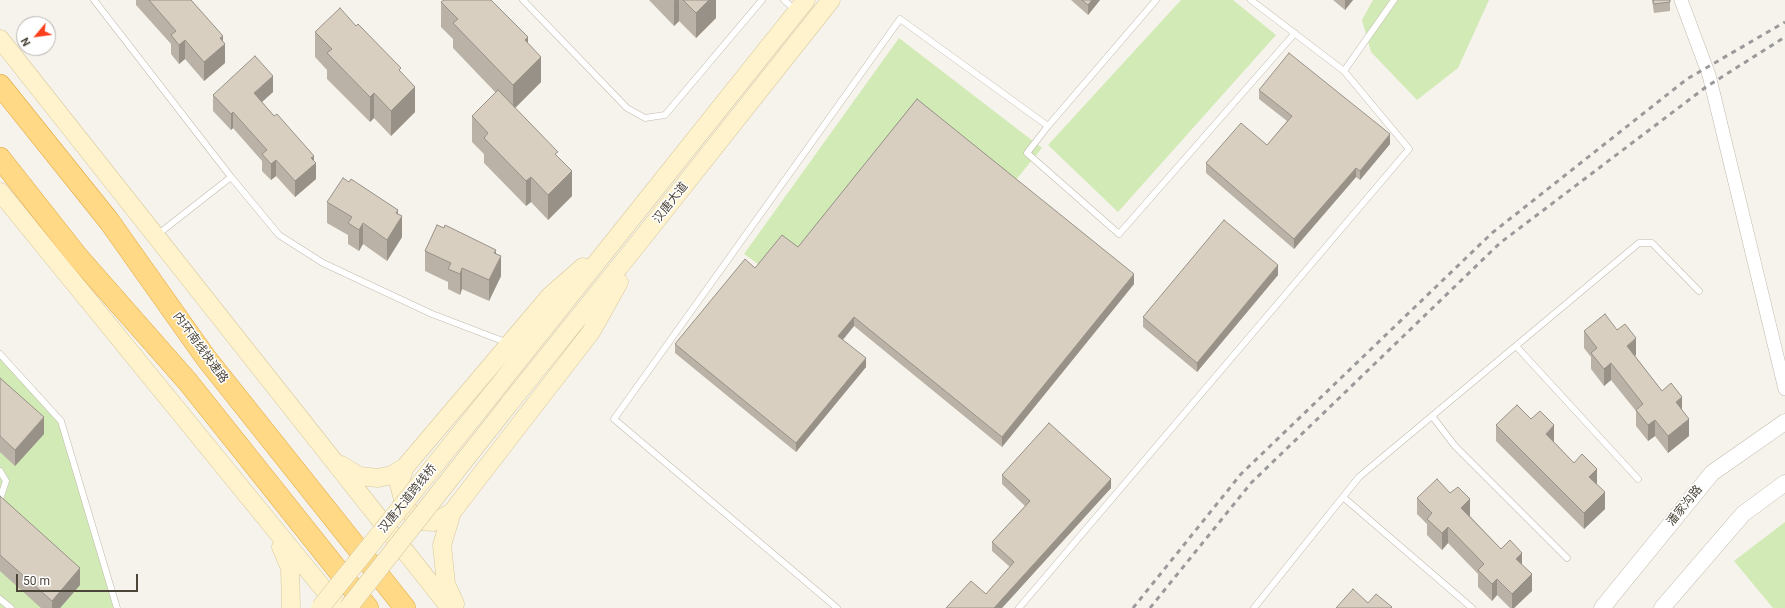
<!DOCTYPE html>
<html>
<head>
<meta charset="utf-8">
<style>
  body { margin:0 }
  #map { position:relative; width:1785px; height:608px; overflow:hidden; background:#f6f3ec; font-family:Roboto,sans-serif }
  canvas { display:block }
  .north { position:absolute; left:16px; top:16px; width:40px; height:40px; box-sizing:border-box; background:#fff; border:1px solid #b7b4b0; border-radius:50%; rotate:241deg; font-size:11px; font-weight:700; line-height:16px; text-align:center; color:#4b4439 }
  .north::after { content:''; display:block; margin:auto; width:14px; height:18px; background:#fc3f1d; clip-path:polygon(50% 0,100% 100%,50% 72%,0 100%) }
  .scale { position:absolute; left:16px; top:574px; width:122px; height:18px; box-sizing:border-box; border:2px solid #4b4439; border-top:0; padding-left:5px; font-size:12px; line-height:14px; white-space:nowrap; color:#4b4439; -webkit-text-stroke:3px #fff; paint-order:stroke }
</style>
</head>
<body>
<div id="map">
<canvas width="1785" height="608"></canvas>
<div class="north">N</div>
<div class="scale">50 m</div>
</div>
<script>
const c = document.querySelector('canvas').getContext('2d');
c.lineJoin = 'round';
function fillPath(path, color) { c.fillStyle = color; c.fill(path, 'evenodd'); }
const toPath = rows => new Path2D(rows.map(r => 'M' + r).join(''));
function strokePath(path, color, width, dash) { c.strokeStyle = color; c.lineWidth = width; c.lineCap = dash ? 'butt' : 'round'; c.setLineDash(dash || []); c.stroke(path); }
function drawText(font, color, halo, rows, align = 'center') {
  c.font = font + ' Roboto,"Noto Sans SC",sans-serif'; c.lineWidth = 3; c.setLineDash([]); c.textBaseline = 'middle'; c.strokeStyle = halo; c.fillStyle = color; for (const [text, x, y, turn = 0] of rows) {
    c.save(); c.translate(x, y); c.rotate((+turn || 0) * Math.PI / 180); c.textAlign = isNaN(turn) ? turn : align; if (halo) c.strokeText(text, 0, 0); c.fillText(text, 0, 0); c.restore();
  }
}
fillPath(toPath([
  [1181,0,1233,0,1276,35,1118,212,1048,145],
  [1373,0,1489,0,1458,68,1417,100,1371,52,1362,20],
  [899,38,1042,148,1005,193,796,291,744,254],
  [0,354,61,421,117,608,0,608],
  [1785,522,1785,608,1773,608,1734,561]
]), '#d2eab5');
const service = toPath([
  [94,0,231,177],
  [523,0,627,108,645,118,665,115,762,0],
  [784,0,796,11],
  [1344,71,1394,0],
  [1048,126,1027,153,1119,234,1295,33],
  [157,235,231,177,279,235,323,263,432,314,508,343],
  [1516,346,1638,479],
  [0,354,61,421,117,608],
  [1432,416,1455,446,1567,558],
  [0,471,6,481,0,499],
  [1343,497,1472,608],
  [0,599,11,608],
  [837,608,614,419,900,19,1048,126,1156,0],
  [1019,608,1409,149,1344,71,1251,0],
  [1254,608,1359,477,1639,243,1652,243,1699,291]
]);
const minor = toPath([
  [1681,0,1709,75,1785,389]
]);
const tertiary = toPath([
  [1602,608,1712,473,1785,422],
  [1662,608,1743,514,1785,483]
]);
const secondary = toPath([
  [0,39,450,608],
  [0,192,339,608],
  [495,390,806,0],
  [509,404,640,241,831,0],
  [341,465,359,476,378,478,392,475,405,467,550,296,583,267],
  [405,467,399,484,405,507,419,521,434,522,452,512],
  [281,547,290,568,291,608],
  [455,604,446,584,442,545,452,512,591,332,619,282]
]);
const trunk = toPath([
  [0,85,109,221,206,358,405,608],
  [0,158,78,257,188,382,368,608]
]);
strokePath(service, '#c2bbae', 7);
strokePath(minor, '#c2bbae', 14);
strokePath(tertiary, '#c2bbae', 17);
strokePath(secondary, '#d6c79b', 19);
strokePath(trunk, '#e0a43c', 22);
strokePath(service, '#fff', 6);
strokePath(minor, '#fff', 13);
strokePath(tertiary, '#fff', 16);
strokePath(secondary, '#fff3cd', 18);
strokePath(trunk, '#ffd985', 21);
strokePath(toPath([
  [1133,608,1241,474,1492,233,1687,79,1785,22],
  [1150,608,1251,483,1500,243,1706,87,1785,37]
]), '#9a9a9a', 3, [5, 5]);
const secondaryBridge = toPath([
  [320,608,495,390],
  [348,608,509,404]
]);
strokePath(secondaryBridge, '#d6c79b', 19, []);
strokePath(secondaryBridge, '#fff3cd', 18);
fillPath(toPath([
  [136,0,191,0,223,41,225,63,204,81,185,59,179,64,171,54,171,44,136,5],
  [649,0,716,0,716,18,696,38,679,21,674,26],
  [1071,0,1100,0,1088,15],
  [1333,0,1353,0,1345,10],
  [1652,0,1670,0,1670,11,1654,13],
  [441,2,528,43,541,82,515,108,558,157,572,196,548,220,531,202,526,206,484,163,484,154,472,142,472,116,496,93,453,48,453,39,441,27],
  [315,32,401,73,415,112,391,136,374,118,370,122,327,79,327,70,315,57],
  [1259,90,1390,144,1360,180,1356,177,1294,249,1206,173,1206,163,1267,145,1287,121,1259,99],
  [273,92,262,102,314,161,316,179,295,197,276,176,271,180,262,171,262,161,233,128,231,130,213,111,213,95],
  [327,202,398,214,402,237,387,261,363,244,359,251,348,244,348,235,327,223],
  [444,228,496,253,501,276,489,301,462,289,460,295,448,289,448,282,425,271,425,251],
  [798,247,1134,284,1002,447,854,326,843,340,866,367,796,452,675,353,675,344,755,268],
  [1278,275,1197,372,1143,327,1143,317],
  [1584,331,1636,355,1635,356,1662,391,1682,410,1689,436,1668,453,1655,436,1648,441,1636,426,1636,411,1611,380,1604,386,1591,369,1591,357,1584,348],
  [0,378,44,434,15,466,0,452],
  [1496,425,1554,442,1574,463,1597,485,1605,509,1584,529,1496,441],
  [1002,475,1111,488,1002,608,946,608,986,594,1010,567,992,551,992,542,1025,506,1002,484],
  [0,496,80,585,60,608,41,608,0,571],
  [1417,498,1470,516,1501,549,1522,564,1532,591,1514,608,1510,608,1497,595,1492,601,1478,587,1478,574,1448,543,1442,550,1427,535,1427,524,1417,514]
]), '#bab2a6');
fillPath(toPath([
  [675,0,679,0,679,21,674,26,674,1],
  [709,0,716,0,716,18,696,38,696,13],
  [1092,0,1100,0,1088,15,1088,5],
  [1345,0,1353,0,1345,10],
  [223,36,223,46,225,44,225,63,204,81,204,62,220,38],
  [528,37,528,63,525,40],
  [185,40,185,59,179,64,179,45],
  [541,57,541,82,513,110,513,85],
  [273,76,273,92,254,109,254,93],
  [415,87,415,112,391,136,391,111],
  [374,93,374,118,370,122,370,97],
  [233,112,233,128,231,130,231,114],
  [1390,134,1390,144,1360,180,1360,171],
  [314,156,314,165,316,163,316,179,295,197,295,181,311,158],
  [276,160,276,176,271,180,271,164],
  [1356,168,1356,177,1294,249,1294,239],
  [572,171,572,196,548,220,548,195],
  [531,177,531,202,526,206,526,181],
  [398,210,398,223,402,216,402,237,387,261,387,240,396,213],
  [363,223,363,244,359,251,359,230],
  [496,250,496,266,501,256,501,276,489,301,489,280,494,253],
  [1278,265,1278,275,1197,372,1197,363],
  [462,268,462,289,460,295,460,274],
  [1134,274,1134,284,1002,447,1002,437],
  [854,317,854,326,838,345,838,336],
  [1636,338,1636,355,1627,362,1627,346],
  [866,358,866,367,796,452,796,443],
  [1611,363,1611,380,1604,386,1604,369],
  [1682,397,1682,413,1676,402],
  [44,417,44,434,15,466,15,450],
  [1689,419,1689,436,1668,453,1668,436],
  [1655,420,1655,436,1648,441,1648,425],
  [1554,425,1554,442,1546,450,1546,434],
  [1597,469,1597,486,1589,477],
  [1111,479,1111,488,1002,608,994,608],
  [1605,492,1605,509,1584,529,1584,513],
  [1470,499,1470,516,1461,524,1461,508],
  [1448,527,1448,543,1442,550,1442,533],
  [1522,553,1522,569,1516,559],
  [80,568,80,585,60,608,52,608,52,601],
  [1532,574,1532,591,1514,608,1512,608,1512,594],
  [1497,579,1497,595,1492,601,1492,584]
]), '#979187');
const building = toPath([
  [149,0,191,0,223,36,220,38,225,44,204,62,185,40,179,45,171,35,176,31,149,0],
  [444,0,491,0,528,37,525,40,541,57,513,85,453,23,458,19,441,2,444,0],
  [683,0,709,0,696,13,683,0],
  [1082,0,1092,0,1088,5,1082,0],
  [1653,0,1670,0,1670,2,1654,4,1653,0],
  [340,8,356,26,358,24,401,68,399,70,415,87,391,111,374,93,370,97,327,53,332,49,315,32,340,8],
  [1289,53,1390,134,1360,171,1356,168,1294,239,1206,163,1241,123,1267,145,1292,116,1259,90,1289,53],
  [255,56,273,76,254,93,274,116,277,114,314,156,311,158,316,163,295,181,276,160,271,164,262,154,267,150,233,112,231,114,213,95,255,56],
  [498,90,558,152,555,154,572,171,548,195,531,177,526,181,484,138,488,133,472,116,498,90],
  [917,99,1134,274,1002,437,854,317,838,336,866,358,796,443,675,344,745,259,755,268,782,235,798,247,917,99],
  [343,178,349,182,351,179,398,210,396,213,402,216,387,240,363,223,359,230,348,223,352,217,327,202,343,178],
  [1224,220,1278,265,1197,363,1143,317,1224,220],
  [437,225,444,228,445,225,496,250,494,253,501,256,489,280,462,268,460,274,448,269,451,263,425,251,437,225],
  [1605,314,1617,330,1625,324,1636,338,1627,346,1662,391,1671,383,1682,397,1676,402,1689,419,1668,436,1655,420,1648,425,1636,410,1643,404,1611,363,1604,369,1591,353,1597,348,1584,331,1605,314],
  [0,378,44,417,15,450,0,436,0,378],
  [1517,405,1531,419,1540,411,1554,425,1546,434,1574,463,1582,454,1597,469,1589,477,1605,492,1584,513,1496,425,1517,405],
  [1049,423,1111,479,994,608,946,608,971,581,986,594,1014,562,992,542,1030,501,1002,475,1049,423],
  [1437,479,1450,493,1458,487,1470,499,1461,508,1501,549,1510,540,1522,553,1516,559,1532,574,1512,594,1497,579,1492,584,1478,570,1484,564,1448,527,1442,533,1427,519,1432,513,1417,498,1437,479],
  [0,496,80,568,52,601,0,555,0,496],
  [1353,589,1368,603,1376,594,1392,607,1391,608,1336,608,1353,589]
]);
fillPath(building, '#d8cfc1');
strokePath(building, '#979187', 1);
drawText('12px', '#4b4439', '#fff', [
  ["汉唐大道",671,203,-52],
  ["内环南线快速路",200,348,54],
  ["汉唐大道跨线桥",408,499,-51],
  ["潘家沟路",1685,506,-51]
]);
</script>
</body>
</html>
